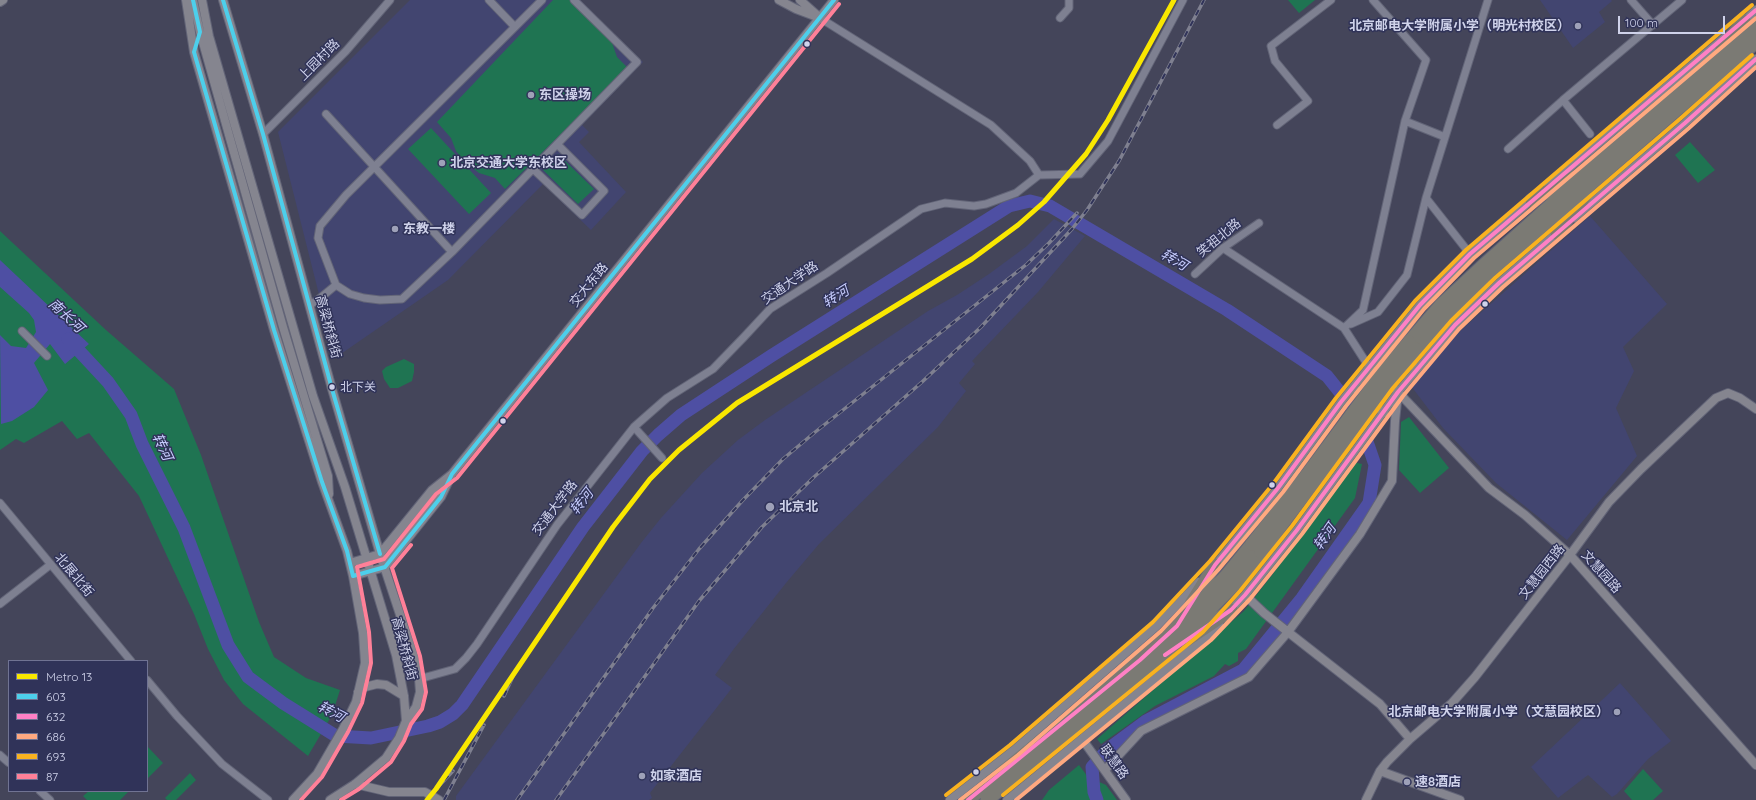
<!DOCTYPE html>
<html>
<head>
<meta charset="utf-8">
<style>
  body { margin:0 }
  #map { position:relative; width:1756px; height:800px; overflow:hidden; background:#44455a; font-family:Quicksand,sans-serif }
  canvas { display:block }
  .legend { position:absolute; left:8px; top:660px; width:140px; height:132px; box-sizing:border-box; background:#303359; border:1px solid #707393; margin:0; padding:5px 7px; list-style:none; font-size:12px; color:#cfd2ea }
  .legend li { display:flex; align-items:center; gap:8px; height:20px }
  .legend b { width:20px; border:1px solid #707393 }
  .scale { position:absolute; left:1618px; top:16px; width:107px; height:18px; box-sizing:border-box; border:2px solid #cfd2ea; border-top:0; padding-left:5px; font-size:12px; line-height:14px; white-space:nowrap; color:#cfd2ea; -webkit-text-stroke:3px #303359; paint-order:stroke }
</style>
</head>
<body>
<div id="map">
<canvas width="1756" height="800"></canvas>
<ul class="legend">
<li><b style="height:5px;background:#f9e700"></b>Metro 13</li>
<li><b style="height:5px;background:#4dcfeb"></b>603</li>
<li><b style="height:5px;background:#ff80c5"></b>632</li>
<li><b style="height:5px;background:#ffa980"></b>686</li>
<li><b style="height:5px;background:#f9b220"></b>693</li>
<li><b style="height:5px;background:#ff8098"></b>87</li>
</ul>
<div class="scale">100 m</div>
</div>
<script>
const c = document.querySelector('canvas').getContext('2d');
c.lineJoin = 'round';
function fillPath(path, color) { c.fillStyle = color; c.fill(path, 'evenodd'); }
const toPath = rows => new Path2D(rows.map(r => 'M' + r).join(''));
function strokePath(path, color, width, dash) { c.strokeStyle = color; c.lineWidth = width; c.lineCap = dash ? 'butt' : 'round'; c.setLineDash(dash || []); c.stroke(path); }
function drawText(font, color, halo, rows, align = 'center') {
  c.font = font + ' Quicksand,"Noto Sans SC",sans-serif'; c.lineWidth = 3; c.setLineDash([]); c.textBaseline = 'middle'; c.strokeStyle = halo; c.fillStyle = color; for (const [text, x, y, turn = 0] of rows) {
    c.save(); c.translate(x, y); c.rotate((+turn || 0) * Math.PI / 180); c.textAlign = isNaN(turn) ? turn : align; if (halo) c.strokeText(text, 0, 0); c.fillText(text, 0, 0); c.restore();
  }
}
fillPath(toPath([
  [410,0,580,0,643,62,582,125,589,132,579,142,626,192,591,230,543,184,448,280,335,358,278,132],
  [1540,0,1611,0,1612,1,1599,12,1605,22,1573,48],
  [1590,216,1667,304,1623,347,1634,371,1616,408,1637,456,1567,540,1496,483,1443,428,1411,386,1460,331],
  [1054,219,1085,236,1038,292,972,361,975,364,959,383,966,391,938,427,819,544,786,583,733,650,715,675,732,688,650,793,652,798,649,800,456,800,456,796,641,543,661,518,702,473,738,440,765,420,928,311,957,295,989,274,1027,246],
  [1620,683,1671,741,1648,759,1617,794,1612,797,1588,775,1558,798,1531,767]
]), '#424570');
fillPath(toPath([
  [553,0,571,0,610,37,617,57,628,68,505,189,495,178,479,173,465,162,456,151,451,138,437,122],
  [1288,0,1315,0,1299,13],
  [431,128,491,193,469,214,408,149],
  [1690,142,1715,170,1698,183,1675,155],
  [558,154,594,189,578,204,543,170],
  [0,231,106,330,174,389,201,455,259,622,274,657,306,678,340,690,332,715,308,756,243,704,224,680,208,649,194,614,139,496,89,433,77,439,62,421,24,443,16,439,0,450],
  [404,359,414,364,414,372,412,381,398,388,390,388,384,379,382,371,386,367],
  [1409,417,1449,468,1420,493,1399,470,1401,422],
  [1353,462,1362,464,1355,498,1246,649,1238,653,1238,661,1229,666,1225,664,1214,676,1155,706,1101,744,1097,739,1244,611,1272,575],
  [147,746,163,763,147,779],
  [1079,765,1088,777,1106,785,1117,800,1042,800,1049,790],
  [1643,769,1663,791,1653,800,1632,800,1624,791],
  [190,773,196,780,176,800,167,800,165,798],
  [89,791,129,791,120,800,87,800,83,796]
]), '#1f7452');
fillPath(toPath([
  [0,260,89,344,65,364,50,344,34,363,48,390,34,407,12,421,1,424,0,335,11,346,26,348,36,332,34,320,29,313,0,287]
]), '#4e4fa3');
strokePath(toPath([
  [68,339,108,382,131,415,142,444,184,528,228,645,248,677,283,703,336,736,371,738,428,726,440,722,453,714,462,705,583,527,642,451,658,435,681,415,771,356,1009,206,1030,201,1050,206,1227,310,1327,376,1358,415,1375,465,1369,503,1302,598,1243,670,1146,721,1107,750,1092,767,1094,792,1097,800]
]), '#4e4fa3', 13);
const street = toPath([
  [489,0,515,27],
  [542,0,346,195,320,226,318,238,336,285,350,294,364,298,380,300,402,299,452,252,637,62,574,0],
  [1373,0,1426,60,1405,121,1445,137],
  [1631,0,1653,25],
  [1060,18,1069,8,1069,0],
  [326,114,452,252],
  [1277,125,1308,101,1275,61,1271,46,1331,0],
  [263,134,346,51,390,0],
  [1590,134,1563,100,1682,0],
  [1508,149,1563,100],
  [533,169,582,215,604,191,557,144],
  [1039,175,1080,174,1108,141,1183,0],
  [1223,248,1344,328,1369,367],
  [1470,254,1426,198,1488,0],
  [1195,274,1223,248,1259,223],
  [310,305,319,299,336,285],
  [1351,324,1378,312,1407,275,1426,198],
  [1344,328,1363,310,1405,121],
  [22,331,47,356],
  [634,427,662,458],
  [0,503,131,661],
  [0,604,50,565],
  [419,679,455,669,466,658,477,644,557,525,634,427,667,398,713,369,744,337,770,309,827,273,921,209,945,203,974,206,986,204,1016,193,1039,175,1030,161,991,125,820,18],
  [147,680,177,716,222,764,268,800],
  [0,755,9,763],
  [40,791,50,800]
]);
const secondary = toPath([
  [186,0,194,52,274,330,322,482,347,551,353,576,363,633,365,663,356,702,343,729,317,774,293,800],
  [193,0,200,32,283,327,328,476,329,494],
  [202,0,209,36,313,396,345,487,396,655,404,696,406,721],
  [223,0,263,134,332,389,380,554,414,657,419,679,420,692,416,707,406,721,399,738,386,758,355,784,330,800],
  [779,0,796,9,820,18],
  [800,0,818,16],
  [0,2,3,0],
  [1741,24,1756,10],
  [1548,186,1724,38],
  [1574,218,1685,123,1756,59],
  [1388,344,1417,369],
  [1369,367,1398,392,1489,488,1525,515,1570,555,1756,765],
  [1353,387,1384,413],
  [1398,393,1395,421,1392,481,1360,534,1288,632,1380,704,1410,739],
  [380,554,432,490,452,474,834,0],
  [350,563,380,554],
  [385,567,441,497,451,476],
  [1213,568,1278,488,1341,402,1420,305,1470,254,1535,197],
  [353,576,385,567],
  [1229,612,1245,595,1297,530,1398,392,1455,325,1499,283,1559,231],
  [358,692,365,687,377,684,386,685,404,696],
  [1082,739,1126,800],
  [1105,770,1141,731,1249,677,1288,632,1264,613,1245,595],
  [1380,771,1460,800],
  [355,784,389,792,425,792,439,800],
  [950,800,1014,750,1157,626,1199,582],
  [1007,800,1207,636,1219,624],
  [1366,800,1380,771,1387,762,1410,739,1452,703,1475,677,1570,555,1609,502,1641,469,1716,398,1728,393,1740,398,1756,409]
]);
const highway = toPath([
  [1722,48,1744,21],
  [1532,200,1573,178],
  [1557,233,1585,196],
  [1409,342,1441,305,1484,265,1592,168,1756,27],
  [1416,349,1445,316,1489,272,1711,80,1756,42],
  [1191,604,1215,565],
  [1185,641,1231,610],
  [968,800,1140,660,1177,626,1226,576,1252,544],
  [987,800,1164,655,1234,585,1261,552]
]);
strokePath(street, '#626477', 9);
strokePath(secondary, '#626477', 10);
strokePath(highway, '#626477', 15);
strokePath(street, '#7e8091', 7);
strokePath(secondary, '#85858f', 8);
strokePath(highway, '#7b7a74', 13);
const rail = toPath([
  [504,696,514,674],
  [436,789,453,771],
  [444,800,484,725],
  [517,800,653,608,699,549,743,500,783,459,814,433,1027,264,1049,243,1077,213],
  [556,800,699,601,762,527,814,477,922,382,981,327,1072,229,1087,210,1119,161,1204,0]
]);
strokePath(rail, '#7f8090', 3.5);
strokePath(rail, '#303359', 2, [6]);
const highwayBridge = toPath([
  [1252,544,1309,472,1382,374,1409,342],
  [1261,552,1390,380,1416,349]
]);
strokePath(highwayBridge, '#626477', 15, []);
strokePath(highwayBridge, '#7b7a74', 13);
strokePath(toPath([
  [193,0,200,32,194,52,274,330,322,482,347,551,353,576,385,567,441,497,452,474,834,0],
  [223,0,263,134,332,389,380,554]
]), '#4dcfeb', 4);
strokePath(toPath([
  [1165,655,1231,610,1245,595,1297,530,1398,392,1455,325,1499,283,1685,123,1756,59],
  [968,800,1140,660,1177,626,1215,565,1278,488,1341,402,1420,305,1470,254,1756,10]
]), '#ff80c5', 4);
strokePath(toPath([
  [960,800,1018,755,1161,631,1219,569,1283,492,1346,406,1374,371,1424,309,1474,258,1756,18],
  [1016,800,1211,640,1250,599,1302,534,1403,396,1459,329,1503,287,1689,128,1756,67]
]), '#ffa980', 4);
strokePath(toPath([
  [946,795,1010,745,1153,622,1210,561,1273,484,1336,398,1415,301,1466,250,1752,5],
  [1003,795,1203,632,1240,591,1292,526,1393,388,1451,321,1495,278,1681,118,1752,55]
]), '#f9b220', 4);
strokePath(toPath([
  [301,800,322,777,348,732,362,703,371,663,369,632,357,567,384,559,436,494,457,478,839,4],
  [341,800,359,789,391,762,404,741,411,724,422,709,426,692,420,656,392,568,411,545]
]), '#ff8098', 4);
strokePath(toPath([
  [427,800,436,789,613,527,650,479,679,450,737,403,972,259,1018,225,1044,202,1086,154,1108,120,1174,0]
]), '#f9e700', 5);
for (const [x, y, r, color] of [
  [1578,26,4,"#9ea1b8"],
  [807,44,3.5,"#cfd2ea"],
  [531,95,4,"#9ea1b8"],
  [442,163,4,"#9ea1b8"],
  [395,229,4,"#9ea1b8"],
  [1485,304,3.5,"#cfd2ea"],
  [332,387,3.5,"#cfd2ea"],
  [503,421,3.5,"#cfd2ea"],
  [1272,485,3.5,"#cfd2ea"],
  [770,507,5,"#9ea1b8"],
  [1617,712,4,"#9ea1b8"],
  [976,772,3.5,"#cfd2ea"],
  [642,776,4,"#9ea1b8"],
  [1407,782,4,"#9ea1b8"]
]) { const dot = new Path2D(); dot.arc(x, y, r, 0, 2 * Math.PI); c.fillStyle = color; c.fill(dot); strokePath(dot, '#303359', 1.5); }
drawText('12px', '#cfd2ea', '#303359', [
  ["北下关",340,387]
], 'left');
drawText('bold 13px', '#cfd2ea', '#303359', [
  ["北京邮电大学附属小学（明光村校区）",1570,26,"right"],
  ["东区操场",539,95],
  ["北京交通大学东校区",450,163],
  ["东教一楼",403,229],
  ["北京北",779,507],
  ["北京邮电大学附属小学（文慧园校区）",1609,712,"right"],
  ["如家酒店",650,776],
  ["速8酒店",1415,782]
], 'left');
drawText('13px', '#cfd2ea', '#303359', [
  ["上园村路",319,60,-45],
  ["笑祖北路",1219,238,-39],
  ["交通大学路",790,283,-34],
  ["交大东路",589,285,-51],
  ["高梁桥斜街",328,327,75],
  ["交通大学路",555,508,-53],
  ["文慧园西路",1542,572,-52],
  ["文慧园路",1601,572,48],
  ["北展北街",74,575,50],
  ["高梁桥斜街",404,649,75],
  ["联慧路",1114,762,55]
]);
drawText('italic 14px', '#c7cdfe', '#303359', [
  ["转河",1174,260,30],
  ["转河",836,297,-32],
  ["南长河",66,316,43],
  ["转河",162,447,65],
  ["转河",582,502,-52],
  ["转河",1325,537,-55],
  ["转河",331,712,28]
]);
</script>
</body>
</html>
